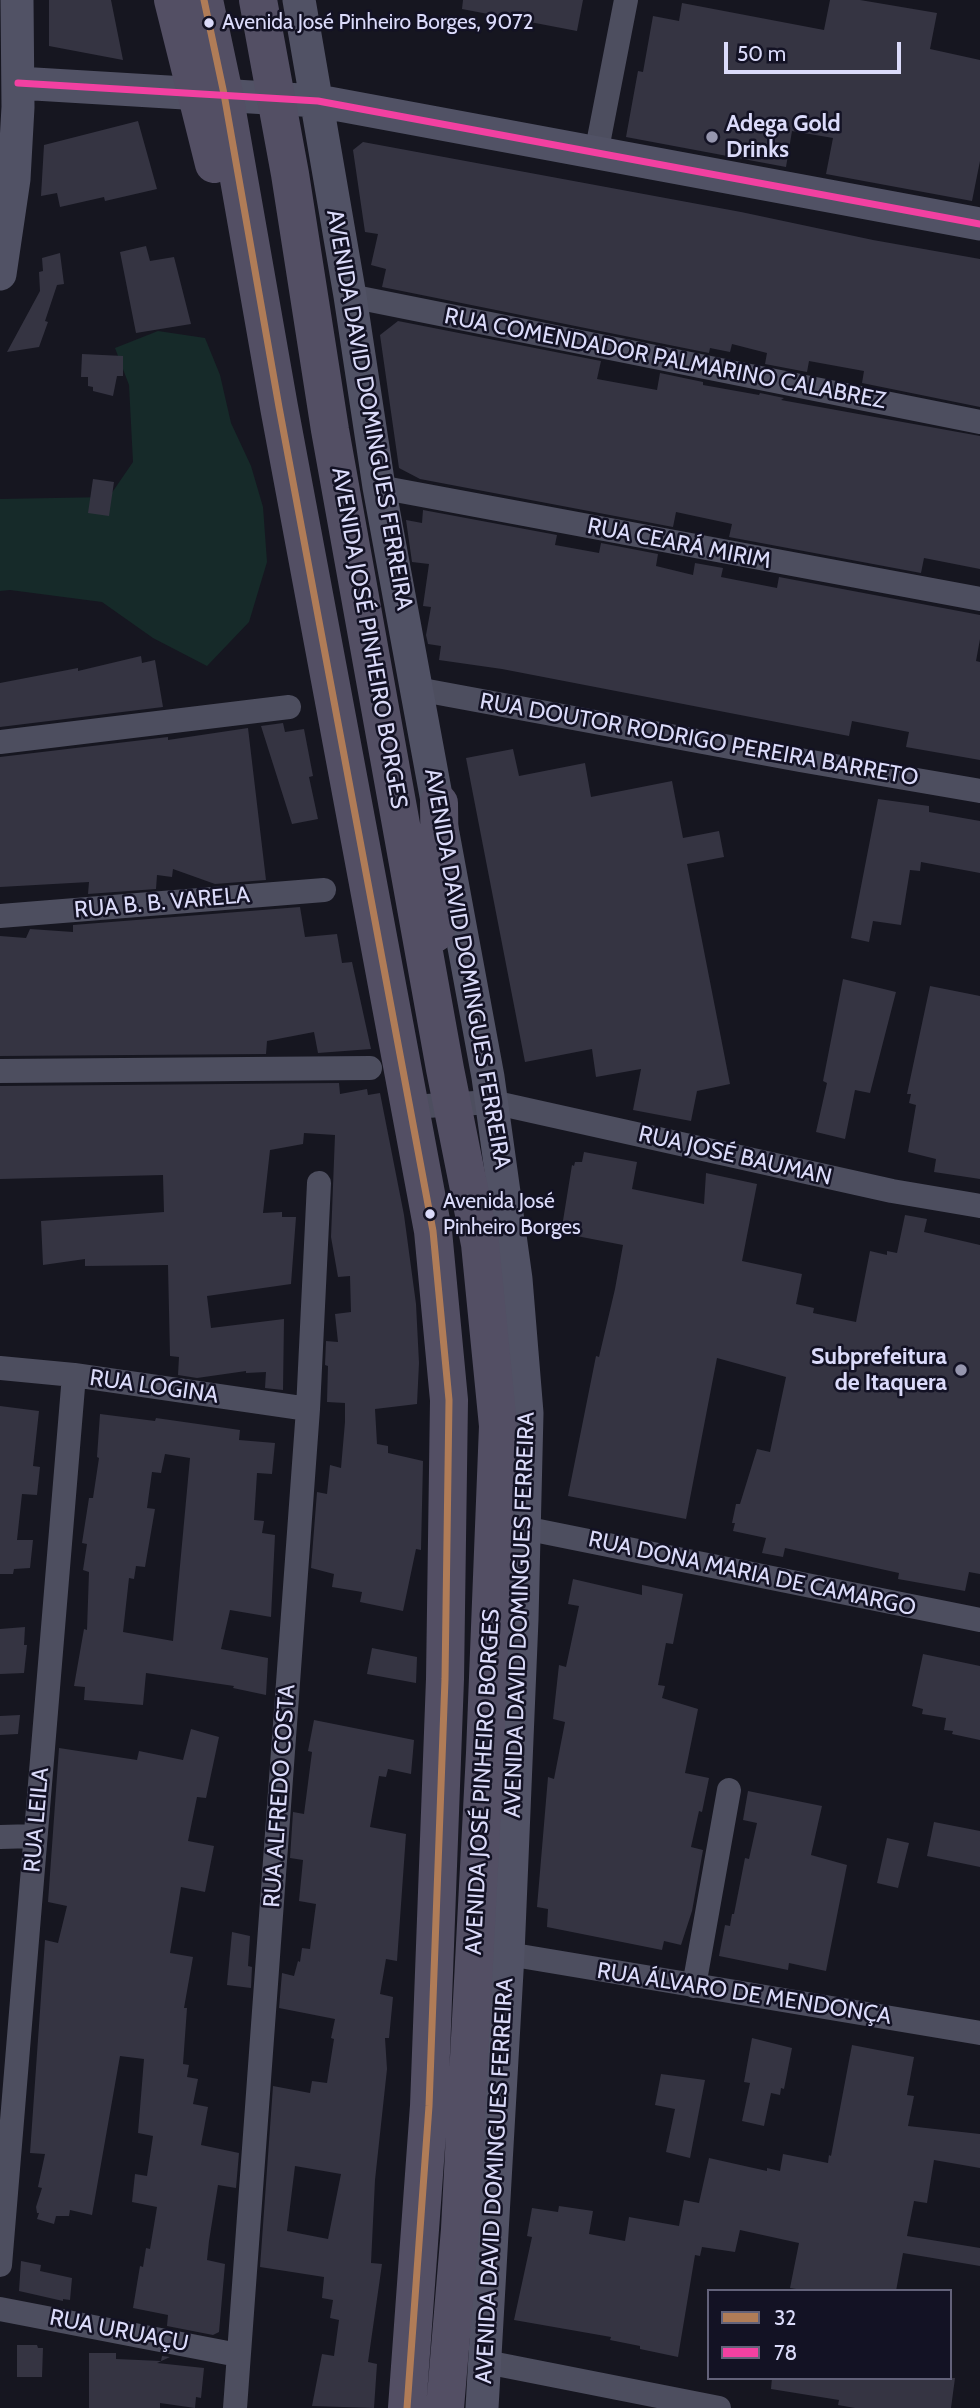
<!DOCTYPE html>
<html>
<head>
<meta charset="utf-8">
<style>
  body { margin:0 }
  #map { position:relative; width:980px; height:2408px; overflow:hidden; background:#161620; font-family:Cabin,sans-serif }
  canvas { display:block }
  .legend { position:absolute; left:707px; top:2289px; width:245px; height:91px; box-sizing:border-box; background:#131224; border:2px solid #63627a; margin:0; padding:9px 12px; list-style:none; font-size:21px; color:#dbdbfa }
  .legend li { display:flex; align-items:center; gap:14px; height:35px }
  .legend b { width:35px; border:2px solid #63627a }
  .scale { position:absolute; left:724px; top:42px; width:177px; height:32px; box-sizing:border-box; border:4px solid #dbdbfa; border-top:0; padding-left:9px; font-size:21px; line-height:24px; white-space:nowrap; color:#dbdbfa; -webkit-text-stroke:5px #131224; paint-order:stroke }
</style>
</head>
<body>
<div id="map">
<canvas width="980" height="2408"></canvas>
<ul class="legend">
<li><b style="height:9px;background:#b07c57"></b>32</li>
<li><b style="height:9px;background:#f240a1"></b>78</li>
</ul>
<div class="scale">50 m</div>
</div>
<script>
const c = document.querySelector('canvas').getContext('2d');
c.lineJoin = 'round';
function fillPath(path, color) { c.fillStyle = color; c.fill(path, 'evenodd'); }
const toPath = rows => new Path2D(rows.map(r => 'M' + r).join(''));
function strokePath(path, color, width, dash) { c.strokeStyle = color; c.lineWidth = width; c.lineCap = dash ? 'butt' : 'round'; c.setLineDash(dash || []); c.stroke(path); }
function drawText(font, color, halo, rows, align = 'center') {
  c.font = font + ' Cabin,sans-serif'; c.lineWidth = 5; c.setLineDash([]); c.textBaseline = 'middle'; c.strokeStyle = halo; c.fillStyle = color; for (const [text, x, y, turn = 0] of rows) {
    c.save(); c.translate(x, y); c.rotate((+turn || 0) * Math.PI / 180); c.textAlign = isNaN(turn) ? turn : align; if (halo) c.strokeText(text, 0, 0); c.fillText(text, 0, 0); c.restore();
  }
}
fillPath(toPath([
  [158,331,205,338,220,375,231,423,251,466,263,507,267,562,249,622,207,666,153,638,102,602,10,590,0,591,0,499,109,497,133,462,129,385,115,348]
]), '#162a29');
fillPath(toPath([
  [49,0,111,0,123,60,49,46],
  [463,0,583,0,577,31,462,9],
  [830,0,860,0,937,13,930,49,980,60,980,161,972,201,826,174,833,138,792,131,786,167,626,137,638,71,643,72,653,16,679,21,682,3,824,30],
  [138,121,157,189,105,201,104,197,60,207,57,193,41,196,44,145],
  [363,142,741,212,873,240,980,259,980,407,862,383,864,371,809,361,807,372,765,364,767,353,732,344,730,352,710,348,709,353,382,287,386,269,371,265,378,234,365,232,353,150],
  [146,246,150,261,174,257,191,324,136,333,120,252],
  [60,253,64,284,57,285,45,321,48,322,39,347,7,352,40,291,39,272,43,271,42,258],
  [398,321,601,361,597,379,657,390,660,373,703,382,703,385,759,395,760,393,784,398,781,400,980,436,980,569,924,558,921,573,729,537,732,524,676,512,673,527,420,479,399,468,380,335],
  [82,354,123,356,123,376,117,376,113,396,93,391,93,387,88,386,88,377,81,377],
  [93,479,114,482,109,516,88,513],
  [423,510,557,535,555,545,599,553,601,543,658,554,656,566,693,575,695,563,723,568,721,577,777,588,779,577,980,615,980,639,976,661,980,662,980,760,906,747,909,732,852,721,849,736,502,669,439,660,441,646,428,644,426,635,431,607,423,606,429,564,412,562,406,520,422,523],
  [141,656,142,663,155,660,163,707,0,727,0,683,78,668,78,671],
  [283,723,285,732,304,729,313,776,309,777,318,819,292,824,261,726],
  [248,728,266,880,215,884,173,869,172,877,157,875,156,889,88,894,89,882,0,887,0,757,168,737,168,740],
  [513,749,519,776,585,763,591,797,672,781,683,838,719,831,724,857,687,864,730,1084,697,1091,691,1121,633,1110,641,1069,596,1077,592,1049,525,1062,466,758],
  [878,799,929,806,929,812,980,821,980,873,921,862,920,871,910,870,901,925,873,921,869,942,851,938],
  [300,907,305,937,337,934,342,963,352,962,371,1049,318,1053,314,1032,267,1041,266,1054,0,1056,0,936,26,938,30,929,73,932,73,925],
  [843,979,896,992,870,1093,855,1090,845,1139,816,1132,827,1083,823,1081],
  [930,986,980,996,980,1179,934,1172,936,1159,908,1152,916,1105,909,1103,911,1094,907,1094],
  [339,1083,340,1094,367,1089,368,1095,380,1093,404,1215,416,1304,419,1363,417,1404,375,1409,377,1444,388,1446,388,1453,423,1461,421,1550,416,1549,403,1611,360,1602,362,1592,332,1587,334,1574,311,1568,317,1492,327,1494,330,1465,341,1468,345,1422,345,1403,327,1402,328,1366,325,1365,326,1341,338,1342,335,1314,351,1312,350,1276,338,1277,331,1237,335,1135,304,1133,303,1144,270,1150,263,1213,282,1212,282,1217,296,1217,291,1284,207,1296,211,1328,284,1319,283,1390,265,1388,266,1372,246,1373,246,1371,197,1378,178,1375,179,1357,170,1356,168,1265,85,1266,85,1259,43,1265,41,1221,164,1212,163,1175,0,1179,0,1086],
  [584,1152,637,1162,632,1189,704,1204,706,1173,757,1184,742,1261,802,1274,796,1304,814,1308,813,1313,856,1322,870,1251,887,1255,887,1251,897,1253,905,1215,927,1219,924,1232,980,1245,980,1574,969,1572,965,1591,898,1579,899,1573,785,1548,783,1557,762,1553,766,1538,733,1531,735,1523,732,1523,736,1504,740,1504,757,1449,770,1452,786,1377,717,1358,686,1519,568,1496,596,1356,599,1357,615,1289,623,1245,561,1233,572,1165,574,1166,575,1162,582,1162],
  [0,1406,39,1411,33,1466,40,1467,37,1495,22,1494,17,1540,33,1540,30,1568,14,1569,13,1574,0,1574],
  [100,1414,155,1421,156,1418,240,1430,239,1440,275,1443,272,1474,257,1473,254,1520,264,1521,262,1533,275,1535,271,1617,230,1610,221,1649,268,1658,266,1695,233,1688,234,1686,146,1673,143,1705,84,1700,85,1687,74,1686,84,1629,87,1630,89,1572,83,1570,87,1544,82,1543,89,1498,93,1498,99,1458,97,1457],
  [165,1454,190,1458,173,1641,123,1632,129,1578,134,1579,136,1566,145,1567,155,1509,147,1508,152,1472,161,1473],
  [573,1579,642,1595,642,1585,683,1594,673,1644,666,1643,658,1685,665,1686,662,1698,698,1709,685,1773,709,1778,702,1812,699,1811,691,1847,703,1850,692,1911,681,1945,664,1941,662,1950,547,1927,548,1909,537,1907,548,1777,554,1779,565,1722,553,1719,559,1665,566,1667,579,1606,568,1604],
  [25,1627,24,1645,27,1645,24,1673,0,1674,0,1629],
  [372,1648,417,1657,416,1683,367,1674],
  [923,1654,980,1666,980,1740,952,1734,953,1731,944,1730,946,1718,922,1714,923,1709,912,1706],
  [20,1715,18,1734,0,1735,0,1716],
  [314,1720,414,1740,411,1774,388,1769,386,1777,379,1776,370,1827,406,1834,397,1961,386,1959,380,1994,393,1997,389,2038,385,2038,387,2069,375,2180,371,2263,382,2264,368,2362,377,2364,374,2408,312,2406,322,2354,334,2356,339,2320,330,2318,333,2300,322,2298,324,2277,260,2267,273,2086,310,2093,312,2081,327,2083,334,2039,331,2038,335,2019,279,2008,282,1973,294,1976,298,1961,300,1962,302,1948,310,1949,316,1904,299,1901,303,1860,290,1858,293,1812,304,1814,312,1752,308,1751],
  [295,2166,341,2174,328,2239,287,2231],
  [191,1729,219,1737,206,1798,197,1797,188,1841,214,1846,205,1892,181,1887,170,1953,193,1957,184,2008,187,2008,183,2064,189,2065,187,2077,198,2079,193,2104,208,2107,201,2145,239,2153,236,2188,218,2185,209,2241,207,2260,225,2264,219,2332,213,2335,167,2326,168,2315,133,2308,140,2266,143,2267,146,2248,150,2249,157,2207,132,2202,135,2174,147,2176,153,2136,138,2133,144,2059,120,2056,92,2215,70,2210,69,2216,56,2216,54,2224,37,2219,39,2213,37,2213,36,2207,42,2188,38,2187,45,2154,30,2153,45,1940,58,1943,67,1906,48,1902,59,1748,137,1760,139,1751,183,1760],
  [748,1791,822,1806,811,1855,847,1865,826,1971,789,1963,788,1970,719,1956,725,1925,730,1926,732,1914,734,1914,745,1858,749,1859,757,1823,743,1820],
  [934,1822,980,1831,980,1867,927,1856],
  [887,1838,909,1843,898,1888,877,1883],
  [232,1932,250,1936,248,1966,252,1967,251,1988,227,1985],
  [752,2038,792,2048,784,2089,781,2088,780,2095,771,2093,764,2126,742,2121,750,2083,744,2082],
  [852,2045,914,2057,907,2095,914,2096,908,2126,980,2134,980,2168,934,2160,927,2203,914,2201,907,2236,980,2248,980,2266,903,2253,896,2291,808,2291,790,2288,799,2243,740,2230,735,2252,702,2247,700,2256,695,2255,678,2357,640,2349,640,2346,610,2340,611,2337,514,2320,532,2237,527,2236,532,2208,558,2212,559,2206,593,2211,589,2234,625,2241,629,2217,679,2226,684,2200,699,2203,709,2158,767,2171,767,2168,780,2171,783,2154,828,2163,829,2155,831,2156],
  [661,2074,705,2080,690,2158,666,2152,675,2109,655,2105],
  [21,2261,41,2265,40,2271,72,2278,70,2300,63,2299,63,2301,19,2291],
  [17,2345,37,2345,38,2348,43,2348,42,2377,17,2377],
  [89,2353,116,2353,116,2359,161,2361,162,2356,170,2357,157,2363,204,2368,201,2398,196,2397,195,2408,160,2403,160,2408,89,2408],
  [772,2378,955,2378,951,2408,855,2408,838,2405,839,2400,771,2389]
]), '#353442');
strokePath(toPath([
  [596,154,626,0],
  [350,296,980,422],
  [379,487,980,599],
  [417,689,800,760,980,791],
  [0,742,289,707],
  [0,916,324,890],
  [0,1071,370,1068],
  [410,1107,492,1102,892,1191,980,1206],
  [0,1368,74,1375,308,1409],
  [524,1528,980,1620],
  [0,1837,35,1836],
  [508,1954,980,2033],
  [694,1986,729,1790],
  [0,2265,74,1375],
  [0,2309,238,2355],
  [486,2362,719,2408],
  [235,2408,308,1409,319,1183]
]), '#4d4e5f', 24);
strokePath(toPath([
  [299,0,350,296,379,487,488,1077,516,1279,527,1413,522,1619,508,1954,482,2408],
  [18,83,318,101,980,224],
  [0,274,14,179,18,107,17,0]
]), '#515265', 33);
strokePath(toPath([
  [173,0,214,164],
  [204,0,224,94,279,407,433,1231,449,1400,445,1679,429,2106,407,2408],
  [258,0,290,174,330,430,445,1069,480,1244,498,1426,485,1753,460,2229,445,2408],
  [435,933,440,882,439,803]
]), '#534f64', 38);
strokePath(toPath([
  [204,0,224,94,279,407,433,1231,449,1400,445,1679,429,2106,407,2408]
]), '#b07c57', 7);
strokePath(toPath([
  [18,83,318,101,980,224]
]), '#f240a1', 7);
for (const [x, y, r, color] of [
  [209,23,6,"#dbdbfa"],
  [712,137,7,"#9696ae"],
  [430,1214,6,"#dbdbfa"],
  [961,1370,7,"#9696ae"]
]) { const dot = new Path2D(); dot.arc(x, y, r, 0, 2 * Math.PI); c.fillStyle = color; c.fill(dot); strokePath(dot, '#131224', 2.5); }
drawText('21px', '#dbdbfa', '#131224', [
  ["Avenida José Pinheiro Borges, 9072",222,23],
  ["Avenida José",443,1202],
  ["Pinheiro Borges",443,1228]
], 'left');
drawText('bold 23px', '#dbdbfa', '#131224', [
  ["Adega Gold",726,124],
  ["Drinks",726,150],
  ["Subprefeitura",947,1357,"right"],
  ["de Itaquera",947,1383,"right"]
], 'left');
drawText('23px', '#dbdbfa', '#131224', [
  ["RUA COMENDADOR PALMARINO CALABREZ",665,359,11],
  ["AVENIDA DAVID DOMINGUES FERREIRA",369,410,80],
  ["RUA CEARÁ MIRIM",679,544,11],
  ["AVENIDA JOSÉ PINHEIRO BORGES",369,638,80],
  ["RUA DOUTOR RODRIGO PEREIRA BARRETO",699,740,10],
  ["RUA B. B. VARELA",162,903,-5],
  ["AVENIDA DAVID DOMINGUES FERREIRA",467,969,80],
  ["RUA JOSÉ BAUMAN",735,1156,13],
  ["RUA LOGINA",154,1387,8],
  ["RUA DONA MARIA DE CAMARGO",752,1574,12],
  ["AVENIDA DAVID DOMINGUES FERREIRA",520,1615,-88],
  ["AVENIDA JOSÉ PINHEIRO BORGES",483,1782,-87],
  ["RUA ALFREDO COSTA",280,1796,-86],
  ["RUA LEILA",37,1820,-85],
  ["RUA ÁLVARO DE MENDONÇA",744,1994,9],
  ["AVENIDA DAVID DOMINGUES FERREIRA",495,2181,-87],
  ["RUA URUAÇU",119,2331,11]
]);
</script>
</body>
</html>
